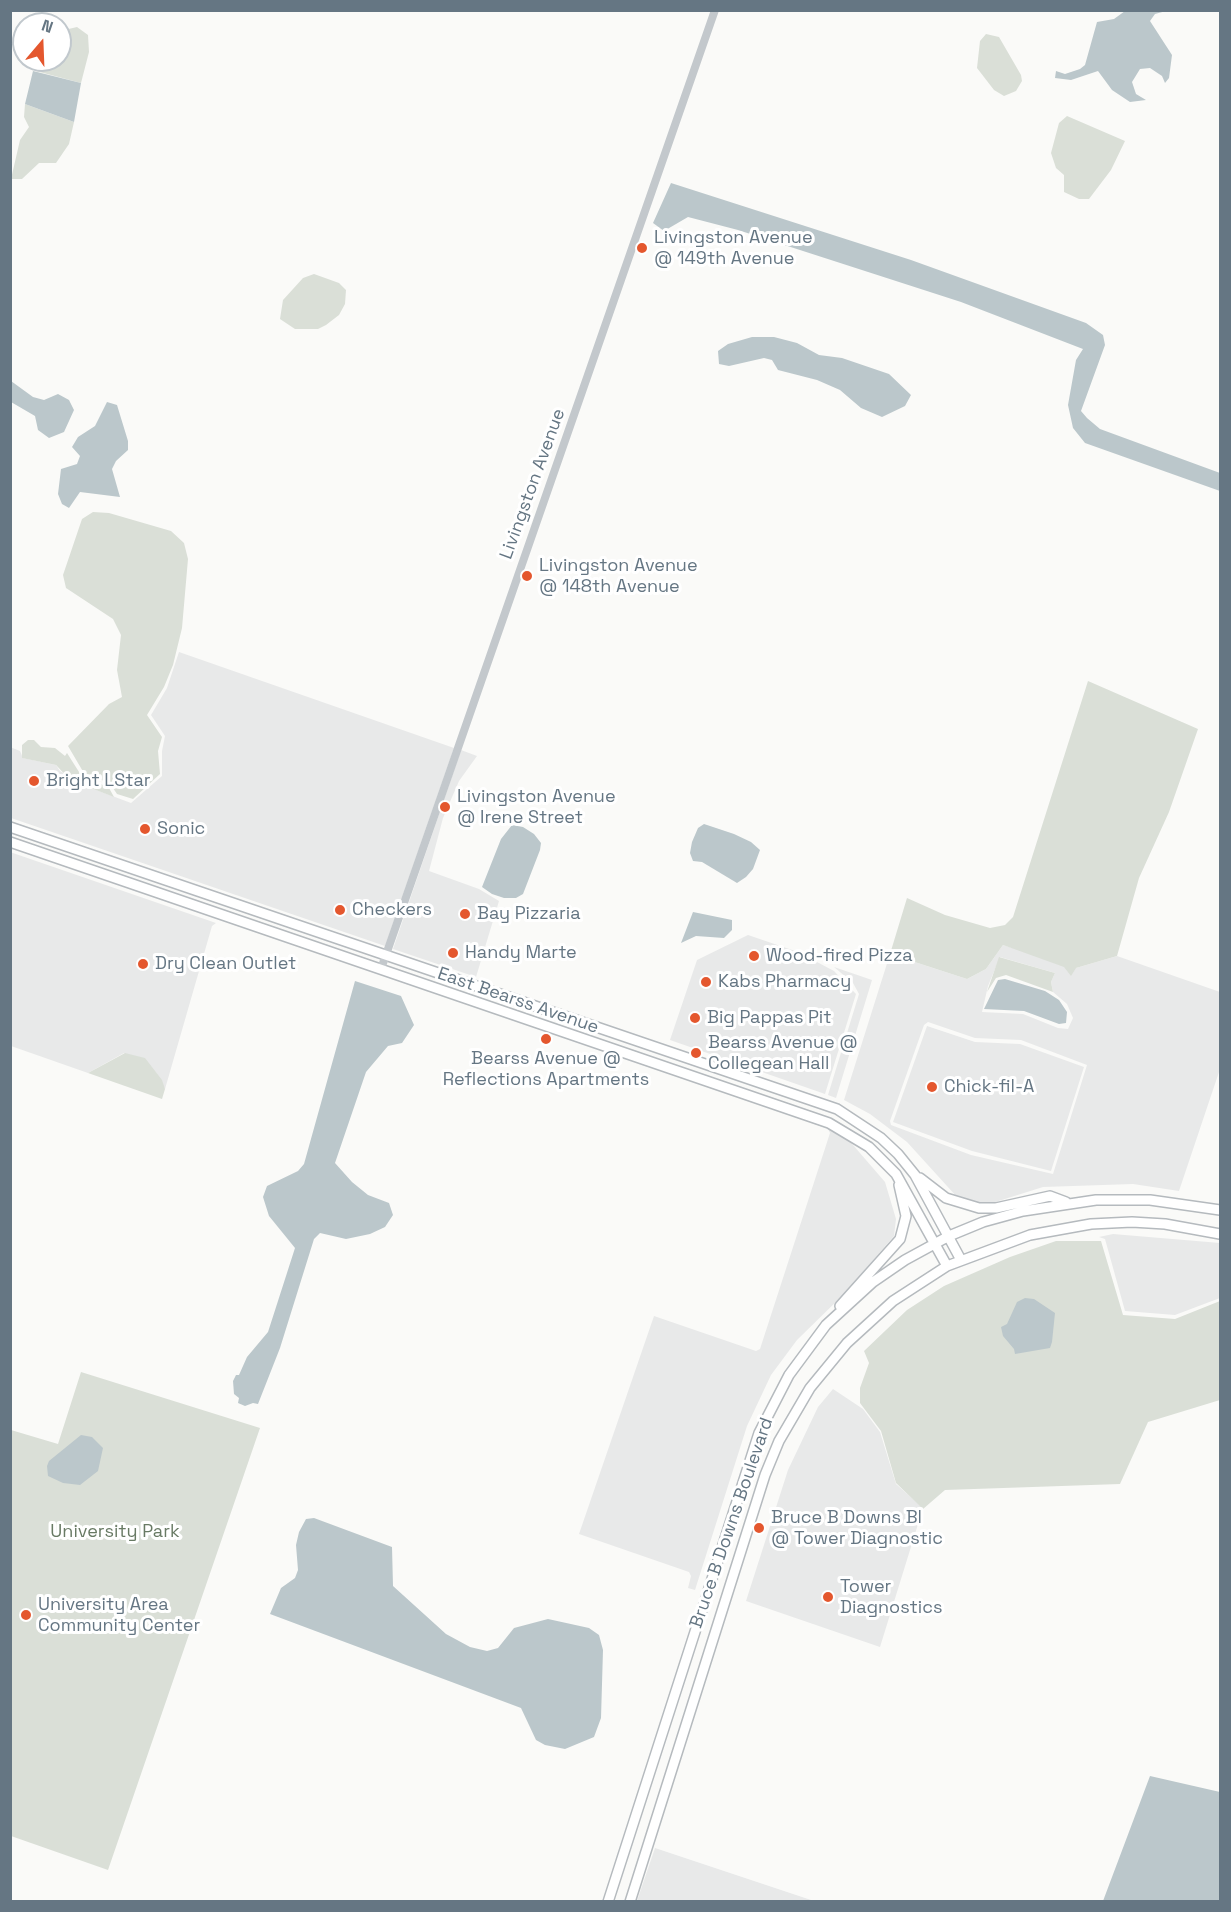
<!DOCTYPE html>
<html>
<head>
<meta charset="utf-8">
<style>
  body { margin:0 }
  #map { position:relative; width:1231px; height:1912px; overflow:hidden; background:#fafaf8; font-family:"Space Grotesk",sans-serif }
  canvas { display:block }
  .frame { position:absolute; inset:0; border:12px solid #657683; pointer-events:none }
  .north { position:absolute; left:12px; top:12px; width:60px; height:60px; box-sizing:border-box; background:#fff; border:2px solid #c1c8cd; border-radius:50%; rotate:19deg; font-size:16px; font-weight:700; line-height:24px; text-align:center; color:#657683 }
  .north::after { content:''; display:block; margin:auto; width:21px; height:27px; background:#e4572e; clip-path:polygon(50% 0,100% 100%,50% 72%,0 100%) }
</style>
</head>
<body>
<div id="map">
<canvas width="1231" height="1912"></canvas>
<div class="frame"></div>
<div class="north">N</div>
</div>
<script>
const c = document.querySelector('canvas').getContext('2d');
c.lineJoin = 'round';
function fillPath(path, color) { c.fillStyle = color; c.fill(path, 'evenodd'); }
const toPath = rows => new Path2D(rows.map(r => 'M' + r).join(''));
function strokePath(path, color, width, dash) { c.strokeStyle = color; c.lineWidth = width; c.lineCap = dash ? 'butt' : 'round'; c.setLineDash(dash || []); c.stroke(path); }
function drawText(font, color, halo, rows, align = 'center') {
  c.font = font + ' "Space Grotesk",sans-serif'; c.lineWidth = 6; c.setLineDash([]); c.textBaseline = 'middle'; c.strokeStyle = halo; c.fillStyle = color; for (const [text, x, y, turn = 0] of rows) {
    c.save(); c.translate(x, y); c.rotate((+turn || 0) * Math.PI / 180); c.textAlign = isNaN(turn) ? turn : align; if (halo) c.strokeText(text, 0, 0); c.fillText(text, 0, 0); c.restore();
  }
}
fillPath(toPath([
  [179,652,454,748,385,946,11,818,10,747,20,751,23,758,56,765,60,771,83,785,131,803,162,776,162,751,165,736,151,715,167,688],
  [461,750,477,756,459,781,443,818,429,871,479,889,499,901,476,977,393,949],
  [10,852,216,923,212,926,165,1089,156,1073,124,1053,88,1073,11,1046],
  [748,935,798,952,834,971,856,994,825,1094,670,1040,697,960],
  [1003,945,1076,968,1117,956,1220,992,1220,1069,1179,1191,1133,1184,1043,1187,989,1204,979,1204,957,1197,907,1142,870,1114,844,1100,890,954,967,979,986,969],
  [1000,957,1055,973,1051,982,1053,992,1067,1004,1073,1018,1068,1029,1058,1028,1023,1014,982,1012,988,986],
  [928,1022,975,1038,1021,1040,1087,1065,1053,1174,971,1155,891,1125,890,1121,924,1025],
  [834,967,872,980,836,1098,828,1095,859,994,853,983],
  [927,1026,975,1042,1020,1044,1084,1067,1051,1171,972,1151,893,1122],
  [804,1120,831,1129,847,1138,885,1182,896,1219,894,1236,843,1295,797,1340,771,1375,747,1426,695,1590,688,1588,691,1576,689,1572,579,1534,654,1316,756,1351,760,1349,830,1133,828,1129],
  [1113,1234,1220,1243,1220,1298,1175,1315,1125,1311,1105,1239,1099,1237],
  [833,1389,863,1409,880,1432,896,1484,923,1508,880,1647,746,1601,788,1470,818,1407],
  [655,1848,814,1901,637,1901]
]), '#e8e9e9');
fillPath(toPath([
  [77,27,88,35,89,52,81,83,36,71,40,60,60,60,60,31],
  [986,34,999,37,1021,75,1022,81,1016,91,1004,96,994,90,977,68,980,41],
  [25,104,74,122,69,144,56,163,39,163,22,179,11,179,20,140,29,127,24,117],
  [1067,116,1125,141,1111,170,1089,199,1079,199,1064,192,1064,175,1056,168,1051,153,1059,123],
  [314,274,339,283,346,290,345,304,339,315,326,325,318,329,295,329,280,319,283,300,303,278],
  [93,512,109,513,171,531,184,543,188,559,182,628,173,665,164,687,147,715,162,737,158,751,160,774,133,799,117,794,111,785,100,779,88,780,68,746,109,704,122,697,117,670,121,635,113,619,66,588,63,575,82,519],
  [1088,681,1198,729,1169,812,1139,878,1117,956,1076,968,1071,976,1064,967,1003,945,986,969,967,979,890,954,907,898,945,915,990,928,1005,925,1013,917],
  [28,740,34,740,41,747,55,748,65,756,67,753,86,783,99,783,109,788,114,797,70,780,56,765,22,758,22,745],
  [999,957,1055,973,1051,982,1053,992,1006,975,996,978,987,992],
  [125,1053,145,1058,162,1080,165,1089,162,1099,88,1073],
  [1056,1241,1101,1241,1123,1315,1175,1319,1220,1301,1220,1400,1148,1422,1120,1484,945,1490,923,1509,896,1483,881,1431,860,1403,860,1388,869,1363,864,1351,907,1310,944,1286,1010,1257],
  [81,1372,260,1428,108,1870,11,1836,11,1430,58,1444]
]), '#dadfd7');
fillPath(toPath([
  [1125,11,1166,11,1155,14,1150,21,1172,55,1169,78,1165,83,1162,76,1150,68,1140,69,1132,82,1136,94,1146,100,1130,102,1112,90,1098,71,1071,80,1055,78,1056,71,1065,74,1080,69,1085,65,1097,22,1114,19],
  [33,71,81,83,74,122,25,104],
  [671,183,911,260,1086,323,1103,335,1105,345,1081,411,1087,418,1100,429,1220,473,1220,491,1085,443,1073,428,1068,405,1076,360,1083,349,961,302,738,230,688,217,664,231,653,223],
  [752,337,774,337,797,343,819,355,842,358,889,374,911,395,905,406,882,417,861,408,840,390,817,380,778,370,772,360,764,358,729,366,719,364,718,351,728,344],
  [11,381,33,397,44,400,58,394,69,400,74,410,64,432,49,438,38,430,35,416,11,402],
  [107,402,117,405,128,441,128,450,116,461,112,469,120,497,80,492,69,508,62,504,58,494,61,469,77,464,80,456,72,447,78,437,95,426],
  [704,824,734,834,751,842,760,850,753,869,746,877,737,883,702,862,693,861,690,853,692,842,698,828],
  [512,825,523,827,534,834,541,843,540,850,523,894,516,898,504,898,492,894,482,887,501,839],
  [693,912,732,920,732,930,724,938,696,936,681,943],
  [1005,979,1045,991,1059,1000,1067,1012,1066,1023,1059,1024,1024,1011,984,1009,998,980],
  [355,981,401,996,414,1025,402,1043,388,1046,366,1072,335,1163,352,1182,368,1195,389,1203,393,1215,385,1227,370,1234,346,1239,320,1233,314,1239,280,1348,258,1404,253,1403,245,1406,238,1403,239,1398,234,1394,233,1381,236,1375,239,1375,247,1357,268,1332,295,1248,269,1216,263,1197,267,1186,298,1171,304,1164],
  [1025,1298,1034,1299,1055,1313,1052,1342,1050,1348,1015,1354,1014,1349,1003,1336,1001,1327,1007,1324,1017,1302],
  [81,1435,92,1437,103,1448,98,1471,80,1485,63,1483,48,1476,47,1466,49,1461],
  [314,1518,392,1547,393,1586,446,1634,470,1647,487,1651,498,1648,514,1628,548,1619,589,1628,599,1635,603,1650,601,1718,594,1737,565,1749,545,1745,536,1740,521,1708,270,1614,281,1588,295,1578,298,1570,296,1545,299,1532,306,1519],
  [1150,1776,1220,1792,1220,1901,1103,1901]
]), '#bbc7cb');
const major = toPath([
  [10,827,837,1109,881,1138,898,1154,915,1175,961,1260],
  [10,842,829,1123,869,1147,896,1174,947,1266],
  [920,1178,946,1198,979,1208,996,1208,1050,1196,1066,1202],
  [840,1306,900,1239,906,1216,899,1185],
  [608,1902,759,1433,789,1375,826,1325,873,1282,905,1260,949,1236,983,1222,1023,1211,1096,1200,1150,1200,1220,1210],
  [630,1902,765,1475,779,1441,810,1388,847,1343,893,1301,947,1266,1030,1235,1091,1224,1132,1222,1165,1224,1220,1234]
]);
strokePath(major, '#b5babe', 12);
strokePath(toPath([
  [381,969,715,10]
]), '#c3c8cc', 8);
strokePath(major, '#fff', 9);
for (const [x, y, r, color] of [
  [642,248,6,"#e4572e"],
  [527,576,6,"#e4572e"],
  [34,781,6,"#e4572e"],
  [445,807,6,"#e4572e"],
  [145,829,6,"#e4572e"],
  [340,910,6,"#e4572e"],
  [465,914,6,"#e4572e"],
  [453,953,6,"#e4572e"],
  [754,956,6,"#e4572e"],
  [143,964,6,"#e4572e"],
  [706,982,6,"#e4572e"],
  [695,1018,6,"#e4572e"],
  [546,1039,6,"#e4572e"],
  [696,1053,6,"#e4572e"],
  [932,1087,6,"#e4572e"],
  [759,1528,6,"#e4572e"],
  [828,1597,6,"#e4572e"],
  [26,1615,6,"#e4572e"]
]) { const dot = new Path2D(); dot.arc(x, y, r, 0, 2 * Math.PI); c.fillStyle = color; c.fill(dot); strokePath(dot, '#fff', 2); }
drawText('18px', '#657683', '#fff', [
  ["Livingston Avenue",654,238],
  ["@ 149th Avenue",654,259],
  ["Livingston Avenue",539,566],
  ["@ 148th Avenue",539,587],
  ["Bright LStar",46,781],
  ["Livingston Avenue",457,797],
  ["@ Irene Street",457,818],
  ["Sonic",157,829],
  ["Checkers",352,910],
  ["Bay Pizzaria",477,914],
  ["Handy Marte",465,953],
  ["Wood-fired Pizza",766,956],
  ["Dry Clean Outlet",155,964],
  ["Kabs Pharmacy",718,982],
  ["Big Pappas Pit",707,1018],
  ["Bearss Avenue @",708,1043],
  ["Collegean Hall",708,1064],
  ["Bearss Avenue @",546,1059,"center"],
  ["Reflections Apartments",546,1080,"center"],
  ["Chick-fil-A",944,1087],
  ["Bruce B Downs Bl",771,1518],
  ["@ Tower Diagnostic",771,1539],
  ["Tower",840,1587],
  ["Diagnostics",840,1608],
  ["University Area",38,1605],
  ["Community Center",38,1626]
], 'left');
drawText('18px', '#657683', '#fff', [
  ["Livingston Avenue",533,484,-70],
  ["East Bearss Avenue",518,1001,19],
  ["Bruce B Downs Boulevard",732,1523,-71]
]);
drawText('18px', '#687a64', '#fff', [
  ["University Park",115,1532]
]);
</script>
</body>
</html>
